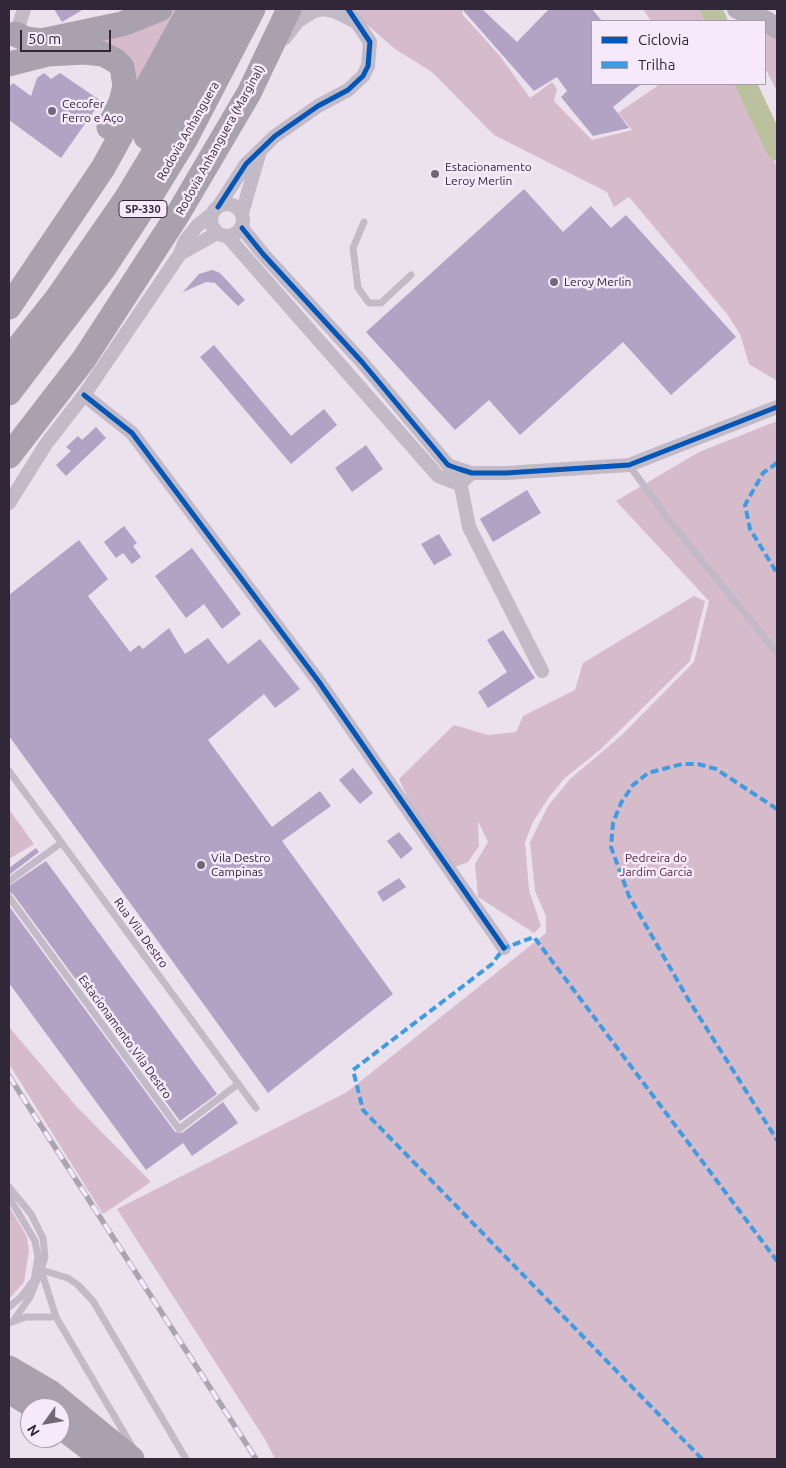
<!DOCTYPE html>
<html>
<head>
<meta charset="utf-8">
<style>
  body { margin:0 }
  #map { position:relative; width:786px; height:1468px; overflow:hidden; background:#ebe2ee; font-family:Ubuntu,sans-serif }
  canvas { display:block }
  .frame { position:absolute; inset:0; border:10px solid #302839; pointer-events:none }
  .legend { position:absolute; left:591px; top:20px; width:175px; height:65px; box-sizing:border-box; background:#f6e9fb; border:1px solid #a79cad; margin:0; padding:6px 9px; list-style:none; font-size:15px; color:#302839 }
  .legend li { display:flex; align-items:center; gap:10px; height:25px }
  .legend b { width:25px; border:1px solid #a79cad }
  .north { position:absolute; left:20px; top:1398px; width:50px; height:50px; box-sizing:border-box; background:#f6e9fb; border:1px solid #a79cad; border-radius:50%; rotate:238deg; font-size:14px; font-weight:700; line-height:20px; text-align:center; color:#302839 }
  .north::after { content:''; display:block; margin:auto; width:18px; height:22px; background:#716978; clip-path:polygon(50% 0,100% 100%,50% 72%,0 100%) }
  .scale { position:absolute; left:20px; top:30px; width:91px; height:22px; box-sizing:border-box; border:2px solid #302839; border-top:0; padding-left:6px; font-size:15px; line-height:18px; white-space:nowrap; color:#302839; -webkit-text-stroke:4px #f6e9fb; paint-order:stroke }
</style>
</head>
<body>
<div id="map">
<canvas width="786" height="1468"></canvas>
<div class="frame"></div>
<ul class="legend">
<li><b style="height:6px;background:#0057b8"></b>Ciclovia</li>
<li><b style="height:6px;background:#3e9ce2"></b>Trilha</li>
</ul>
<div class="north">N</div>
<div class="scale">50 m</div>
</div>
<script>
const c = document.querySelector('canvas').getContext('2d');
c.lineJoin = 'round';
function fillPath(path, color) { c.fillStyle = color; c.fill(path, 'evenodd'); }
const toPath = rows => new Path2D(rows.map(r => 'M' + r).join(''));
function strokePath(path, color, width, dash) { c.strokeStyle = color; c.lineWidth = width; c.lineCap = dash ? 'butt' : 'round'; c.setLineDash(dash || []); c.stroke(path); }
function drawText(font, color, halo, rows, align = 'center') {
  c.font = font + ' Ubuntu,sans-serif'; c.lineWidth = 5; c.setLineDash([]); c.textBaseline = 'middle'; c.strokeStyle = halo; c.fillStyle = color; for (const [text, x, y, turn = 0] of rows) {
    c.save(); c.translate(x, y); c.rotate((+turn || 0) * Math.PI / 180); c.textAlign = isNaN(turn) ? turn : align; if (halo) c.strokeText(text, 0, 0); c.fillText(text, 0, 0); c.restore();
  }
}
fillPath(toPath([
  [170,9,184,9,130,100,90,35],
  [357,9,463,9,462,14,500,56,530,98,552,82,557,89,554,101,592,140,632,130,618,113,660,84,739,84,777,167,777,381,749,364,740,334,727,314,629,197,614,207,607,192,494,135,432,72,395,49,364,22],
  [643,9,704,9,710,21,651,21],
  [777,28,777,91,765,68,765,31],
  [777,421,777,1459,275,1459,266,1441,117,1209,347,1092,546,933,546,916,535,891,530,842,548,806,570,779,622,735,694,662,709,601,616,501,699,452],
  [694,596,705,601,690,661,601,749,565,778,549,797,533,822,525,842,529,890,541,926,534,933,478,897,475,864,488,842,478,821,479,846,468,862,453,868,414,811,399,779,454,725,488,735,516,732,523,716,575,690,583,663],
  [9,809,34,844,9,859],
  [9,1027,77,1107,151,1182,103,1214,9,1064],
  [9,1206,27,1237,29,1251,24,1282,9,1299]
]), '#d6bbcb');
strokePath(toPath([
  [711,9,717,21],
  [746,84,777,150]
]), '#bbc19c', 21);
fillPath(toPath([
  [54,9,84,9,62,22],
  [462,9,482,9,517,42,549,9,592,9,602,21,592,21,592,84,641,84,613,107,629,128,593,136,561,97,567,91,557,77,534,91],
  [44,73,51,79,60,73,101,101,61,158,9,120,9,87,13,83,31,96,37,78],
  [524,189,563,232,591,206,611,228,626,215,736,337,671,395,623,342,520,435,489,400,455,430,366,332],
  [212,270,220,273,245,300,238,306,215,283,206,282,183,292,199,274],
  [214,345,291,436,324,409,337,425,291,464,200,357],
  [96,427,106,438,66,476,56,465,71,451,66,447,78,436,82,440],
  [366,445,383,469,352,492,335,468],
  [527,490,541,513,493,542,480,519],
  [124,526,137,543,133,546,141,557,132,564,123,553,116,558,104,542],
  [439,534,452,555,434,565,421,544],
  [79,540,108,579,88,596,130,652,139,645,143,649,169,628,185,654,208,638,228,664,260,639,300,689,275,708,264,694,208,740,272,827,320,791,331,806,282,841,393,994,268,1093,9,736,9,595],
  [192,548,241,614,222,629,204,604,186,618,155,576],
  [503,630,535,678,488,708,478,692,507,672,487,640],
  [353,768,373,793,360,804,339,780],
  [399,832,413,849,401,859,387,841],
  [36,848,39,852,9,875,9,868],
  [46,861,217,1094,180,1121,13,894,9,892,9,886],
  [399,878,406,887,383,902,377,892],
  [9,906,175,1132,182,1133,223,1102,238,1123,192,1156,183,1143,146,1170,9,983]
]), '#b2a2c3');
strokePath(toPath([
  [364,222,353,248,358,288,369,303,381,303,411,275],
  [629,465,668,519,777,653],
  [9,771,256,1108],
  [9,881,61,843],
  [9,897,179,1129,238,1084],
  [9,1187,31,1214,43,1238,45,1257,41,1270,56,1317],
  [9,1197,35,1241,38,1257,34,1280,21,1297,9,1307],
  [14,1320,30,1297,41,1270,68,1278,78,1285,93,1301,186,1459],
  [9,1323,26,1317,56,1317,133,1448]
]), '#c3bac8', 7);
strokePath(toPath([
  [12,38,18,28,24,9],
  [285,38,298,21,312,12,322,9,334,11,356,22],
  '211 220a16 16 0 1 1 32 0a16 16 0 1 1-32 0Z',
  [218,207,246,164,275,136,318,106,348,90,363,76,368,66,370,42,348,9],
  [242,213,260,151],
  [242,228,263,254,362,362,448,465,459,469,472,473,506,473,629,465,777,407],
  [228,237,438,476,459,484,472,473],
  [180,254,217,233],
  [84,395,132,433,319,682,504,948],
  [459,476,469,527,542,671],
  [9,503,46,444,84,395,180,254,185,241,197,226,212,214]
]), '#c3bac8', 14);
strokePath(toPath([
  [737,9,767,21,777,29]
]), '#b3abb8', 20);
strokePath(toPath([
  [15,34,26,39,41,41,122,24,160,9],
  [9,64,48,54,84,52,103,54,116,61,122,67,125,86,121,102,109,127],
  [146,137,208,9],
  [9,307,103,168,190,9],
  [9,359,58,297,126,199,170,126,232,9],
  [9,393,104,268,142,210,185,140,253,9],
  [9,456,84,359,178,214,249,93,289,9],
  [9,1368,50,1392,132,1459],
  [9,1391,36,1408],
  [60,1426,103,1459]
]), '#a9a1ad', 25);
const rail = toPath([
  [9,1076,256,1459]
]);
strokePath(rail, '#aba5af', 5.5);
strokePath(rail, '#f6e9fb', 4, [11]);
strokePath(toPath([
  [777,463,763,473,745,505,750,529,777,573],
  [777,809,716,769,698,764,682,764,648,773,633,785,621,803,613,823,611,847,629,896,688,999,777,1140],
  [702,1459,363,1110,353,1070,492,964,504,948,534,937,777,1261]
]), '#3e9ce2', 4, [8, 4]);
strokePath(toPath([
  [218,207,246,164,275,136,318,106,348,90,363,76,368,66,370,42,348,9],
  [242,228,263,254,362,362,448,465,459,469,472,473,506,473,629,465,777,407],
  [84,395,132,433,319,682,504,948]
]), '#0057b8', 5);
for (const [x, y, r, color] of [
  [52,111,5,"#716978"],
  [435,174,5,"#716978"],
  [554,282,5,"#716978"],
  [201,865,5,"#716978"]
]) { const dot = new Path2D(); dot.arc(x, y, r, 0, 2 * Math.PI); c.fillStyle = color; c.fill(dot); strokePath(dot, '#f6e9fb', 2); }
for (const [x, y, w] of [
  [143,209,48]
]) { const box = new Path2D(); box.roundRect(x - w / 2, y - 8.5, w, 17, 4); c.fillStyle = '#f6e9fb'; c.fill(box); strokePath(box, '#302839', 1); }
drawText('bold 11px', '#302839', null, [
  ["SP-330",143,209]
]);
drawText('12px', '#302839', '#f6e9fb', [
  ["Cecofer",62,104],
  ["Ferro e Aço",62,118],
  ["Estacionamento",445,167],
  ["Leroy Merlin",445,181],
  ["Leroy Merlin",564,282],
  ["Vila Destro",211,858],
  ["Campinas",211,872]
], 'left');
drawText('12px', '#302839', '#f6e9fb', [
  ["Rodovia Anhanguera",188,131,-60],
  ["Rodovia Anhanguera (Marginal)",220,140,-61],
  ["Rua Vila Destro",141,933,54],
  ["Estacionamento Vila Destro",125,1037,54]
]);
drawText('12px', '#592a3f', '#f6e9fb', [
  ["Pedreira do",656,858],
  ["Jardim Garcia",656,872]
]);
</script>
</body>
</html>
